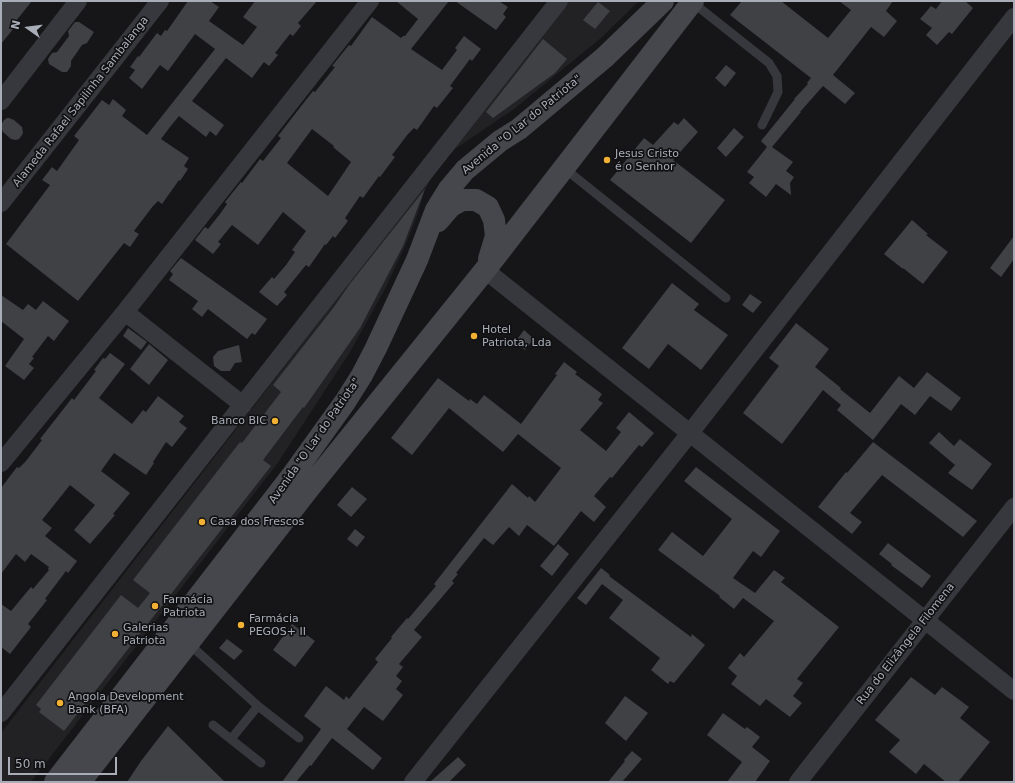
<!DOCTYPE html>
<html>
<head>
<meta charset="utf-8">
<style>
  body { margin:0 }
  #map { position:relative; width:1015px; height:783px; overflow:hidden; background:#161618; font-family:"DejaVu Sans",sans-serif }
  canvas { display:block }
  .frame { position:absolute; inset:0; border:2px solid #a8adb8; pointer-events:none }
  .north { position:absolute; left:8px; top:8px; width:40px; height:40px; -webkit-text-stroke:3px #111113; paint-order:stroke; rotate:284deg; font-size:11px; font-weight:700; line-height:16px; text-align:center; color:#a8adb8 }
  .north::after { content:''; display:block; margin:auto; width:14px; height:18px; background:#a8adb8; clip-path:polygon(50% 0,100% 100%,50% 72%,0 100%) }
  .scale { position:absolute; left:8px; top:757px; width:109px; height:18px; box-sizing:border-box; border:2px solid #a8adb8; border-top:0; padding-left:5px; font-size:12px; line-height:14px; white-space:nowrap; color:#a8adb8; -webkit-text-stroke:3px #111113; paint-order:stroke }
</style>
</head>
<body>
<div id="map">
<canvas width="1015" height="783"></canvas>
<div class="frame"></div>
<div class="north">N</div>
<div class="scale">50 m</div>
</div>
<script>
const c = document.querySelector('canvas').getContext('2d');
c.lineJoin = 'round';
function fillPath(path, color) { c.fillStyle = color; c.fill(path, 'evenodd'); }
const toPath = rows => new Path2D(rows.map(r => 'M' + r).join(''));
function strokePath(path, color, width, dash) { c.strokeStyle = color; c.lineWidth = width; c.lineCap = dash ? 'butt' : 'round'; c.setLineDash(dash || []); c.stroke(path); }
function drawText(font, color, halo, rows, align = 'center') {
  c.font = font + ' "DejaVu Sans",sans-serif'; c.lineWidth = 3.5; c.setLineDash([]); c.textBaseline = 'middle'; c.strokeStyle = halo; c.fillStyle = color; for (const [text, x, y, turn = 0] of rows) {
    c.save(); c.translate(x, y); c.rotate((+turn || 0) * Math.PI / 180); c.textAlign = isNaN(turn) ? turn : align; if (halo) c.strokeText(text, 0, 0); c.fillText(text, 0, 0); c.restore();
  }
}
fillPath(toPath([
  [567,1,639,1,601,38,514,109,455,149,437,167,424,192,418,213,406,244,385,289,350,352,277,464,31,782,1,782,1,733,332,305,434,165]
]), '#222225');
fillPath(toPath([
  [1,1,32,1,16,21,18,23,1,44],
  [188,1,210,1,219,7,209,21,243,45,257,27,243,17,255,1,317,1,298,23,301,26,293,36,290,34,275,53,278,55,269,66,264,62,252,78,226,58,192,101,224,125,216,136,210,131,206,137,179,116,170,127,161,139,189,158,184,166,188,169,180,181,179,180,162,204,158,201,153,206,134,231,139,234,130,247,124,243,78,301,6,244,50,185,42,180,52,167,57,171,79,140,74,136,102,100,109,105,113,99,126,110,122,116,147,135,215,49,195,34,168,71,160,65,142,89,129,78,135,70,130,67,138,56,139,57,157,33,161,36,165,30,167,31],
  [396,1,449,1,411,49,442,70,457,50,455,48,464,36,481,49,472,61,470,59,450,86,453,88,437,108,434,106,417,130,414,128,408,134,392,155,395,157,380,177,379,176,363,198,360,196,345,218,348,221,335,238,333,236,326,245,325,244,309,267,306,265,284,292,287,295,277,306,259,292,272,277,274,279,286,265,295,252,292,250,306,231,283,212,258,245,232,225,218,242,221,244,213,254,195,240,205,227,208,229,220,214,227,204,225,202,241,182,242,183,260,159,263,161,281,138,278,136,302,105,313,91,315,92,335,67,332,66,349,45,351,46,372,17,401,38,403,36,405,36,418,19],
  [312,129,334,146,333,147,351,162,328,196,287,163],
  [455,1,499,1,508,7,503,14,506,17,496,30],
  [742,1,781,1,828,38,851,10,839,1,893,1,886,11,897,21,884,37,871,27,833,75,855,93,845,104,823,86,800,112,801,112,772,147,793,162,786,171,794,177,790,183,791,195,776,184,766,197,749,183,754,177,747,172,767,147,761,141,795,99,794,99,808,84,807,83,811,78,730,15],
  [942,1,965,1,973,8,952,34,949,32,937,45,926,35,932,28,920,19,931,6,936,9],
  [598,2,610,11,595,29,583,20],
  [75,22,79,22,94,32,87,43,82,45,71,61,71,66,67,72,62,72,49,64,48,59,52,53,57,52,69,36,68,31],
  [543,39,567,59,555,73,493,118,486,112],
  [726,65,736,73,725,87,715,78],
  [7,118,9,118,14,120,22,127,23,133,22,135,19,139,16,140,11,139,3,132,2,130,1,125,4,120],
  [684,118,698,132,673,160,725,200,691,243,610,180,644,138,653,145,674,122,678,125],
  [734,128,744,137,726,157,717,148],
  [425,189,403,246,360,328,304,408,303,407,263,460,271,466,64,731,39,712,41,709,36,705,121,595,138,608,150,593,133,580,240,442,242,443,281,392,273,385,334,307,349,285],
  [912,220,928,234,926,235,948,252,923,284,903,268,903,269,884,254],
  [1014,236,1014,259,1001,277,990,268],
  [181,258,267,319,255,335,252,333,247,339,208,309,202,317,192,309,198,301,169,280,173,274,170,271],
  [672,283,699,304,694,310,728,335,701,370,668,344,649,369,622,348],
  [750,294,762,302,753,313,742,305],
  [1,295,23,310,28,304,36,310,43,301,69,321,54,341,48,336,32,357,34,358,29,364,34,368,24,380,5,366,24,339,1,321],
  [796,323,829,349,815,367,841,388,840,389,870,413,899,376,914,388,927,372,961,398,951,411,930,396,915,415,901,404,873,440,837,410,841,405,823,390,782,444,743,413,779,366,769,358],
  [128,328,147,342,141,350,123,336],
  [524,330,534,339,525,350,515,342],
  [149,344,168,360,149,385,130,369],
  [239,345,242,362,235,363,230,371,221,371,214,366,213,357,218,351],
  [110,353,125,364,99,398,132,424,143,410,146,412,158,396,184,416,179,422,187,428,172,447,166,442,153,462,154,463,146,475,114,453,101,471,130,493,113,514,115,515,90,544,74,530,95,505,70,485,42,520,52,528,45,536,77,561,68,573,66,571,45,599,47,600,28,624,31,627,10,654,1,647,1,604,11,611,31,587,33,589,49,570,48,569,49,567,31,554,25,562,16,554,1,574,1,488,17,467,19,468,26,461,42,440,40,439,72,398,74,400,96,371,94,370,103,358,105,359],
  [564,362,577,372,575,374,602,394,598,400,603,403,580,430,606,451,621,432,616,428,629,412,654,433,642,447,639,445,612,478,610,477,594,496,606,507,594,522,581,511,554,546,527,525,519,536,509,527,493,545,484,538,456,573,458,574,452,581,454,583,414,630,422,637,399,664,403,667,396,676,402,681,396,689,403,695,383,721,364,707,347,729,382,758,373,770,332,738,311,766,310,765,296,782,282,782,321,729,304,716,326,686,344,700,346,696,349,699,378,662,375,659,392,638,391,637,407,618,408,619,436,586,434,584,512,484,528,498,529,496,535,502,561,468,518,434,503,452,449,408,412,455,391,438,438,378,469,401,470,399,477,404,484,395,521,424,557,375,555,374],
  [939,432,954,446,960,439,992,464,972,490,948,473,955,465,929,443],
  [873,442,977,521,963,537,882,475,850,513,862,522,852,534,818,507,846,472,847,473],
  [696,467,780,531,761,557,753,551,733,578,755,593,774,570,785,578,781,582,839,627,797,679,803,683,793,696,802,703,790,717,766,699,760,706,731,684,737,676,728,668,740,653,744,657,774,621,743,598,734,609,719,597,720,596,658,550,672,532,703,556,732,519,684,481],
  [352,487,367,499,351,517,337,505],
  [355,529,365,537,357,547,347,539],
  [888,543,931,576,922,588,891,565,892,564,879,554],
  [558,544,569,554,552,576,540,566],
  [601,568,610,575,609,576,691,637,692,634,705,645,674,683,670,681,668,684,651,670,660,658,609,618,623,600,602,584,586,605,577,598],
  [292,624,315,641,295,667,273,650],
  [227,639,243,651,234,660,219,648],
  [911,677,935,695,942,687,969,707,960,718,990,742,958,782,946,782,924,764,916,774,889,752,900,740,875,720],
  [625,696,648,713,626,741,605,723],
  [723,713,745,729,747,727,760,737,752,747,770,761,755,782,727,782,742,762,707,735],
  [168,726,225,782,127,782,141,761],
  [632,751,642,759,622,782,608,782,625,761,624,760],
  [458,757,466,765,449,782,430,782]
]), '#404145');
strokePath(toPath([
  [692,2,769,63,777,76,778,92,762,125],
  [564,168,726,298],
  [188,643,258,706,299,738],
  [213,725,261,763],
  [231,739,258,706]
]), '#37383d', 9);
strokePath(toPath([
  [1,101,78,1],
  [1,203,160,1],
  [485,270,1014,691],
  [125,312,243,405],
  [1,463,125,312,370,1],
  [1,713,559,1],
  [413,782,690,433,1014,17],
  [798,782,1014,507]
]), '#37383d', 18);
strokePath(toPath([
  [438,221,451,206,462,200,476,200,488,207,494,220,496,236,489,259],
  [55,782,294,473,345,402,362,375,376,348,417,260,436,210,449,189,465,170,500,141,519,129,605,57,663,1],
  [80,782,310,487,485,270,693,1]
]), '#45474d', 22);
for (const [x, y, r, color] of [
  [607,160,4,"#f2b134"],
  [474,336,4,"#f2b134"],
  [275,421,4,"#f2b134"],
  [202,522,4,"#f2b134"],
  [155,606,4,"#f2b134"],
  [241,625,4,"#f2b134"],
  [115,634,4,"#f2b134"],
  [60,703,4,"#f2b134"]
]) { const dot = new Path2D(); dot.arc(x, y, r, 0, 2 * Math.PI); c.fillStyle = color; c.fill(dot); strokePath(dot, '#111113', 1.5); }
drawText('11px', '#a8adb8', '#111113', [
  ["Alameda Rafael Sapilinha Sambalanga",81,102,-52],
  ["Avenida \"O Lar do Patriota\"",522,125,-39],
  ["Avenida \"O Lar do Patriota\"",315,441,-55],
  ["Rua do Elizângela Filomena",906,644,-52]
]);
drawText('11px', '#a8adb8', '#111113', [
  ["Jesus Cristo",615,154],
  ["é o Senhor",615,167],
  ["Hotel",482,330],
  ["Patriota, Lda",482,343],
  ["Banco BIC",267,421,"right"],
  ["Casa dos Frescos",210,522],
  ["Farmácia",163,600],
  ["Patriota",163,613],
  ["Farmácia",249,619],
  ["PEGOS+ II",249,632],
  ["Galerias",123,628],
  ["Patriota",123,641],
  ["Angola Development",68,697],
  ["Bank (BFA)",68,710]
], 'left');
</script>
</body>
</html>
